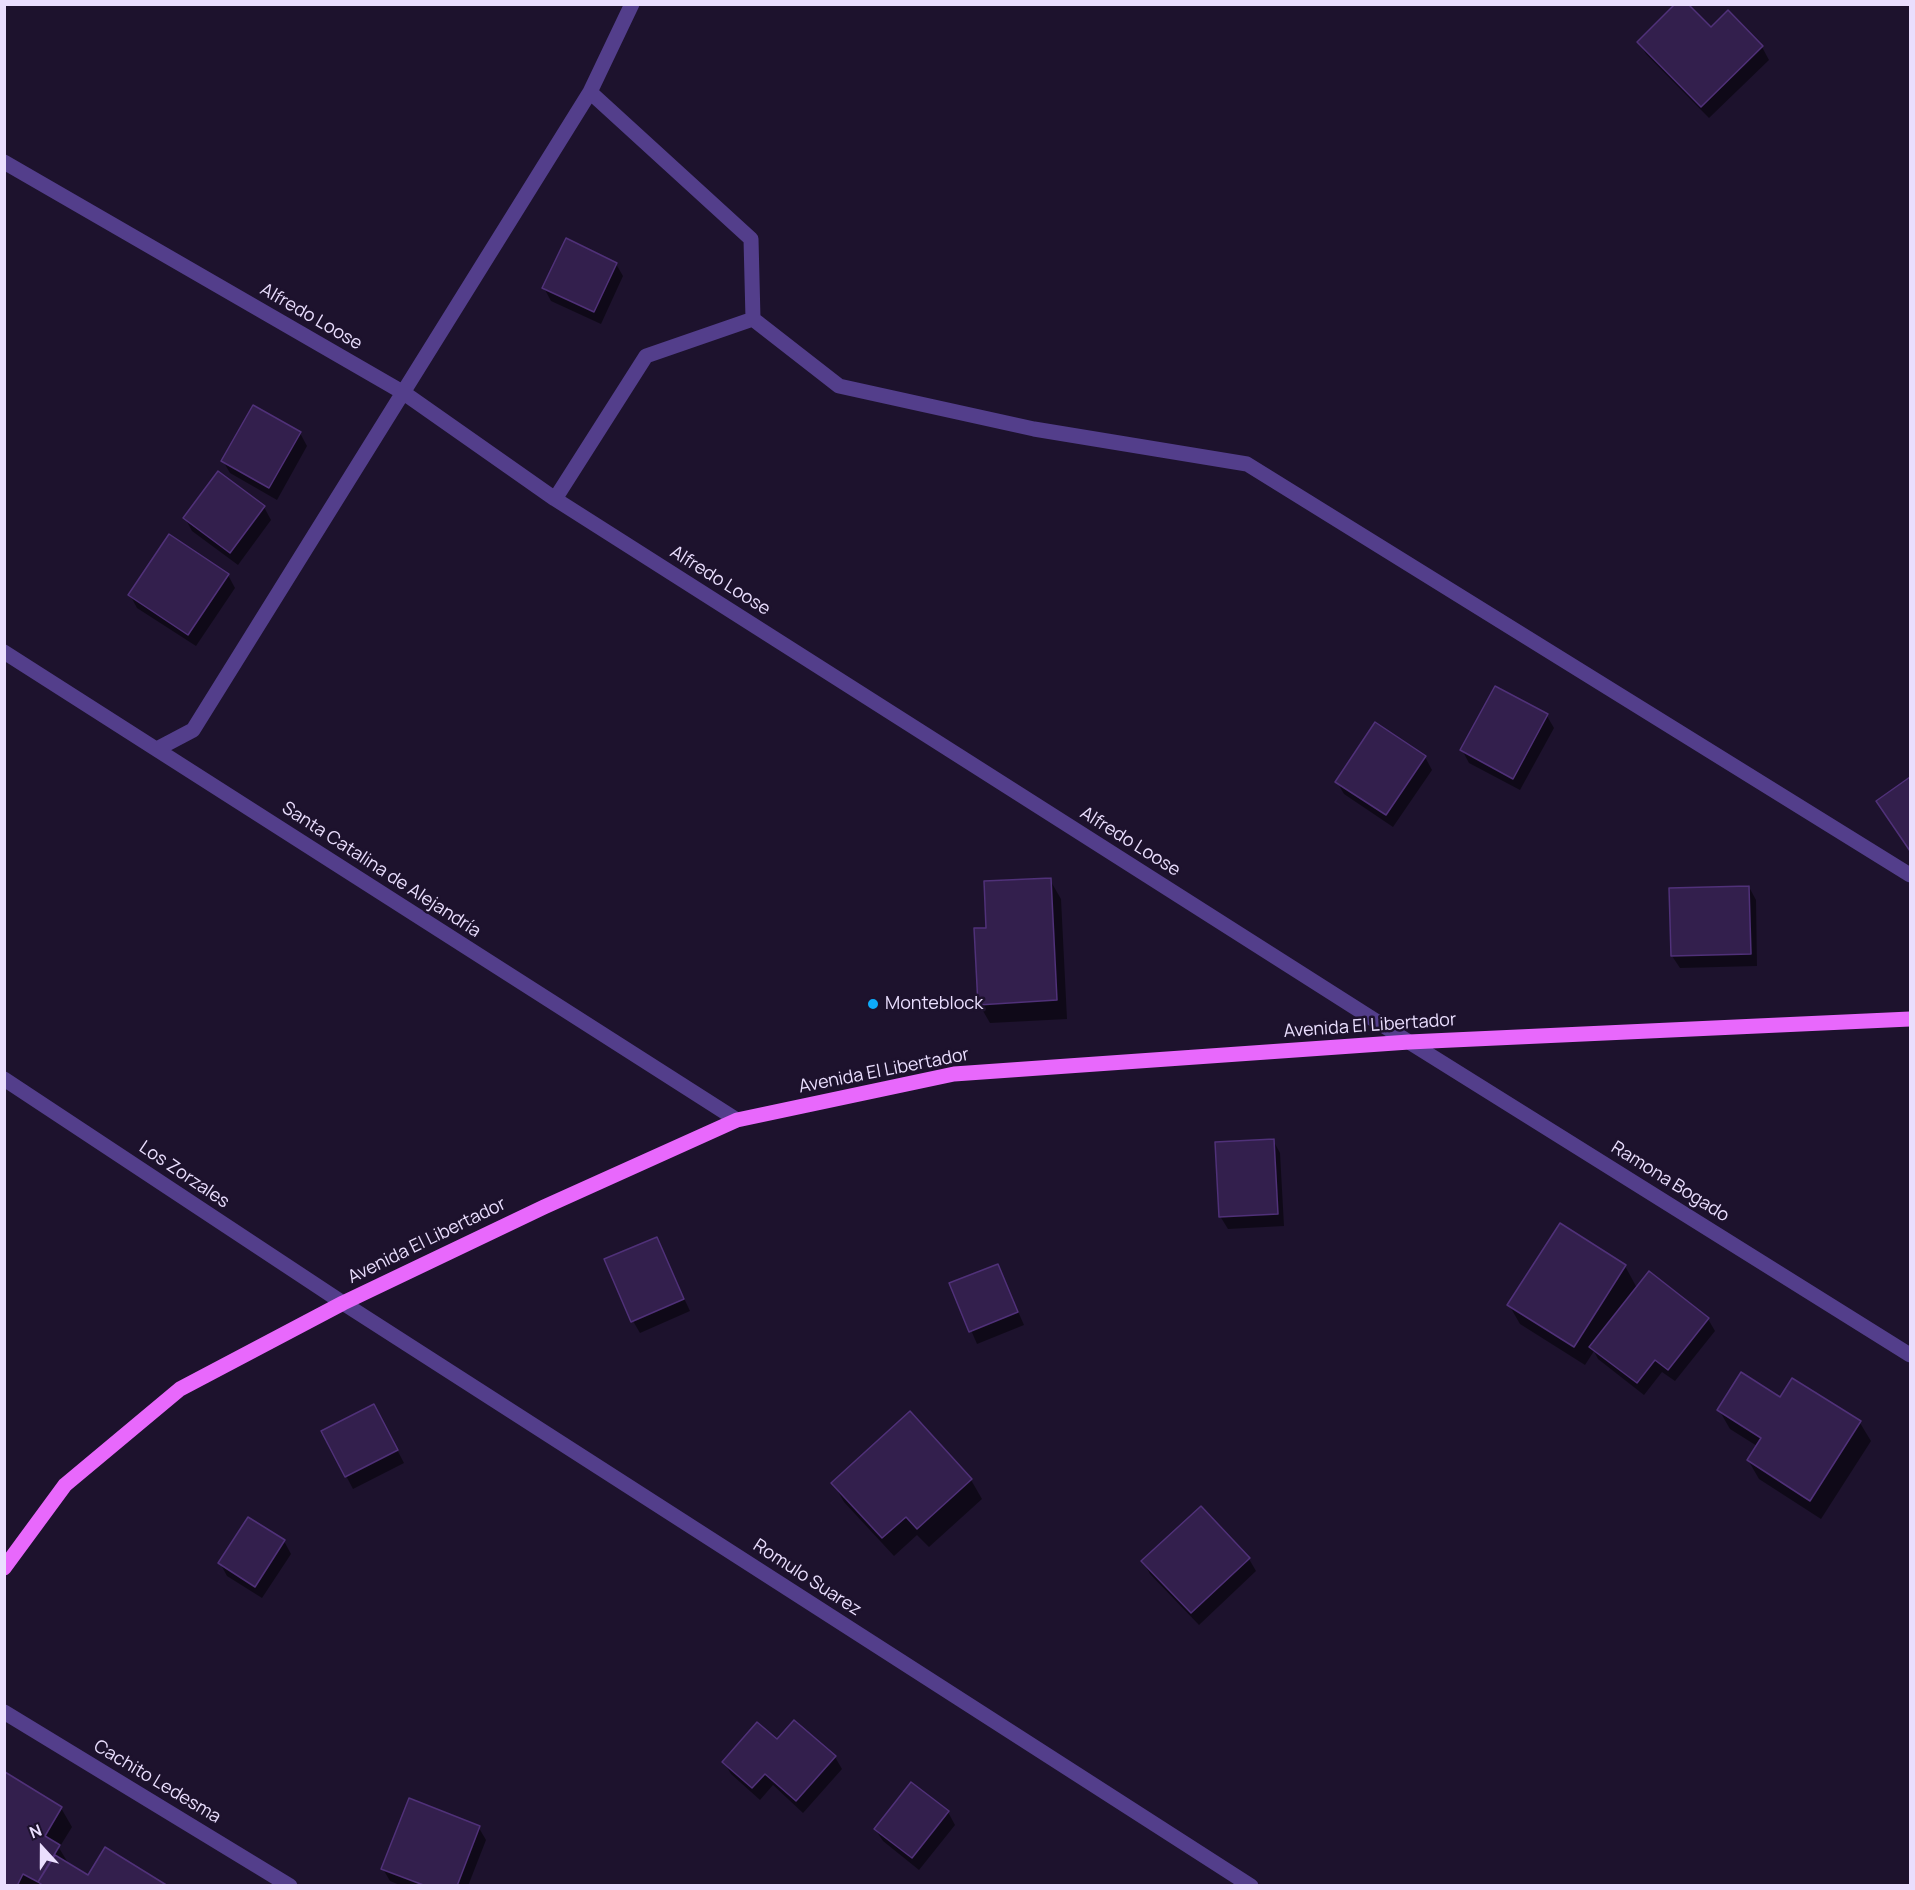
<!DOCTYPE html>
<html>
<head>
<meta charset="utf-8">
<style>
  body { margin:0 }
  #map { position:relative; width:1915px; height:1890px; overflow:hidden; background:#1d122d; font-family:Manrope,sans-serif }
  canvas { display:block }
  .frame { position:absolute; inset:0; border:6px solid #eadefe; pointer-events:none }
  .north { position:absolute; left:12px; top:1818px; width:60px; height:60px; -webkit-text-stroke:4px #1d122d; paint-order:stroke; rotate:339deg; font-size:16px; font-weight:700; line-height:24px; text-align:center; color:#eadefe }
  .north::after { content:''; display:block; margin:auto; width:21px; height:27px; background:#eadefe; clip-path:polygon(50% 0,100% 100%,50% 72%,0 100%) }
</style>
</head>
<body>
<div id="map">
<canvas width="1915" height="1890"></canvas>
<div class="frame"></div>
<div class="north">N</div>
</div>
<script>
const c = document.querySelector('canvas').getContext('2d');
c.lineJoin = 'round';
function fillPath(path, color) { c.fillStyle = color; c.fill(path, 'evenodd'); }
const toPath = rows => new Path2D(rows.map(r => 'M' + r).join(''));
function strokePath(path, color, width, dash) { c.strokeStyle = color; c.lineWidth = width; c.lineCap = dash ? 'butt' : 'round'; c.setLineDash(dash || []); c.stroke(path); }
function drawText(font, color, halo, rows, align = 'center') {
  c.font = font + ' Manrope,sans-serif'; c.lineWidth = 5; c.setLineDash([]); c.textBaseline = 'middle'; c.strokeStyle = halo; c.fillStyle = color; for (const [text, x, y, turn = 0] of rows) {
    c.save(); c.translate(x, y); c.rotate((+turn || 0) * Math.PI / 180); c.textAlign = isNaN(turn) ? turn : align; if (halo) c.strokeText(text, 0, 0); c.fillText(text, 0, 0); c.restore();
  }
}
fillPath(toPath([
  [1728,12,1762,47,1769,60,1709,118,1646,54,1639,42,1711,29],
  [616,264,623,276,601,324,551,301,544,288],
  [300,433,307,446,277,500,230,473,223,461],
  [219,473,264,507,271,520,238,565,192,531,185,518],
  [228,575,235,588,196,646,137,608,130,595],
  [1547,716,1554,728,1520,790,1469,763,1462,750],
  [1425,757,1432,770,1393,827,1344,794,1337,782],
  [1910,779,1910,851,1878,802],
  [1050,880,1061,899,1067,1019,990,1023,979,1004,988,929],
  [1749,887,1756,900,1757,966,1680,968,1672,956],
  [1273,1140,1280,1153,1284,1226,1228,1229,1220,1216],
  [656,1239,690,1311,640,1333,633,1321],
  [998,1266,1024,1325,977,1344,951,1284],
  [1625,1266,1637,1288,1708,1319,1715,1331,1675,1381,1662,1372,1644,1395,1598,1359,1594,1351,1585,1365,1520,1324,1509,1305],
  [1781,1399,1860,1423,1871,1441,1821,1519,1759,1479,1748,1460,1757,1446,1730,1429,1719,1410],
  [381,1419,404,1463,353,1489,323,1432],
  [971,1480,982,1499,929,1547,917,1535,894,1556,844,1502,833,1483],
  [249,1519,284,1541,291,1554,262,1598,227,1576,220,1563],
  [1249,1559,1256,1571,1199,1625,1150,1574,1143,1561],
  [777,1741,835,1757,842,1769,803,1813,773,1785,760,1800,731,1774,724,1762],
  [5,1774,61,1808,72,1827,59,1848,70,1866,88,1877,166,1886,4,1886],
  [911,1784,948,1812,955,1825,919,1870,883,1841,875,1829],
  [479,1828,486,1840,468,1886,402,1886,390,1881,383,1869]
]), '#0007');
const building = toPath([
  [1675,4,1688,4,1711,27,1728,10,1763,46,1701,107,1637,42,1675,4],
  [566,238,617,263,594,312,542,288,566,238],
  [253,405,301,432,269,488,221,461,253,405],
  [218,471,265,506,230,553,183,518,218,471],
  [169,534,229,574,188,635,128,595,169,534],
  [1495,686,1548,714,1513,779,1460,750,1495,686],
  [1375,722,1426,756,1386,815,1335,782,1375,722],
  [1910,777,1910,851,1876,801,1910,777],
  [1051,878,1057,1000,978,1005,974,928,986,928,984,881,1051,878],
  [1749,886,1751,954,1671,956,1669,888,1749,886],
  [1274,1139,1278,1214,1219,1217,1215,1142,1274,1139],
  [1560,1223,1626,1265,1574,1347,1507,1305,1560,1223],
  [657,1237,684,1299,631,1322,604,1259,657,1237],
  [998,1264,1018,1312,969,1332,949,1283,998,1264],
  [1649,1271,1709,1318,1668,1370,1655,1360,1637,1383,1589,1347,1649,1271],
  [1741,1372,1780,1397,1792,1378,1861,1421,1810,1501,1747,1460,1761,1438,1717,1410,1741,1372],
  [374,1404,398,1450,345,1477,321,1431,374,1404],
  [910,1411,972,1479,917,1529,906,1517,882,1538,831,1483,910,1411],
  [1201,1506,1250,1558,1191,1613,1141,1561,1201,1506],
  [248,1517,285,1540,255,1587,218,1563,248,1517],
  [794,1720,836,1756,796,1801,765,1774,752,1788,722,1762,757,1722,777,1739,794,1720],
  [5,1772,62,1807,45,1836,60,1845,38,1882,23,1874,17,1886,4,1886,5,1772],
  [911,1782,949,1811,912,1858,874,1829,911,1782],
  [409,1798,480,1826,457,1886,426,1886,381,1869,409,1798],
  [105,1847,168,1886,44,1886,38,1882,55,1855,88,1875,105,1847]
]);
fillPath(building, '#331f4d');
strokePath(building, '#503179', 1.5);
strokePath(toPath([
  [590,92,751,239,753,319,839,386,1034,429,1247,464,1910,875],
  [4,162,404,393,555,499,1409,1042,1910,1355],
  [555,499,646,356,753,319],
  [4,652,737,1120],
  [157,749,193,730,590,92,632,4],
  [4,1079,343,1303,1251,1886],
  [4,1712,290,1886]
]), '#533e8b', 15);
strokePath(toPath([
  [4,1568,65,1485,180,1389,343,1303,544,1207,737,1120,954,1074,1409,1042,1910,1019]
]), '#e868fc', 15);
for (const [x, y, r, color] of [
  [873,1004,6,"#0eabfb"]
]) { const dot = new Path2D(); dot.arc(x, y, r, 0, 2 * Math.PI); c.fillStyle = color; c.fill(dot); strokePath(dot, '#1d122d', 2); }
drawText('18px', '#eadefe', '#1d122d', [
  ["Alfredo Loose",311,317,30],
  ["Alfredo Loose",720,581,32],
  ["Alfredo Loose",1130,842,32],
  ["Santa Catalina de Alejandría",381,870,33],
  ["Avenida El Libertador",1370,1026,-4],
  ["Avenida El Libertador",884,1071,-11],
  ["Los Zorzales",184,1175,34],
  ["Ramona Bogado",1670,1182,32],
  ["Avenida El Libertador",427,1241,-26],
  ["Romulo Suarez",807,1578,33],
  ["Cachito Ledesma",157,1782,31]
]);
drawText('18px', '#eadefe', '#1d122d', [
  ["Monteblock",885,1004]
], 'left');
</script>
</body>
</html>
